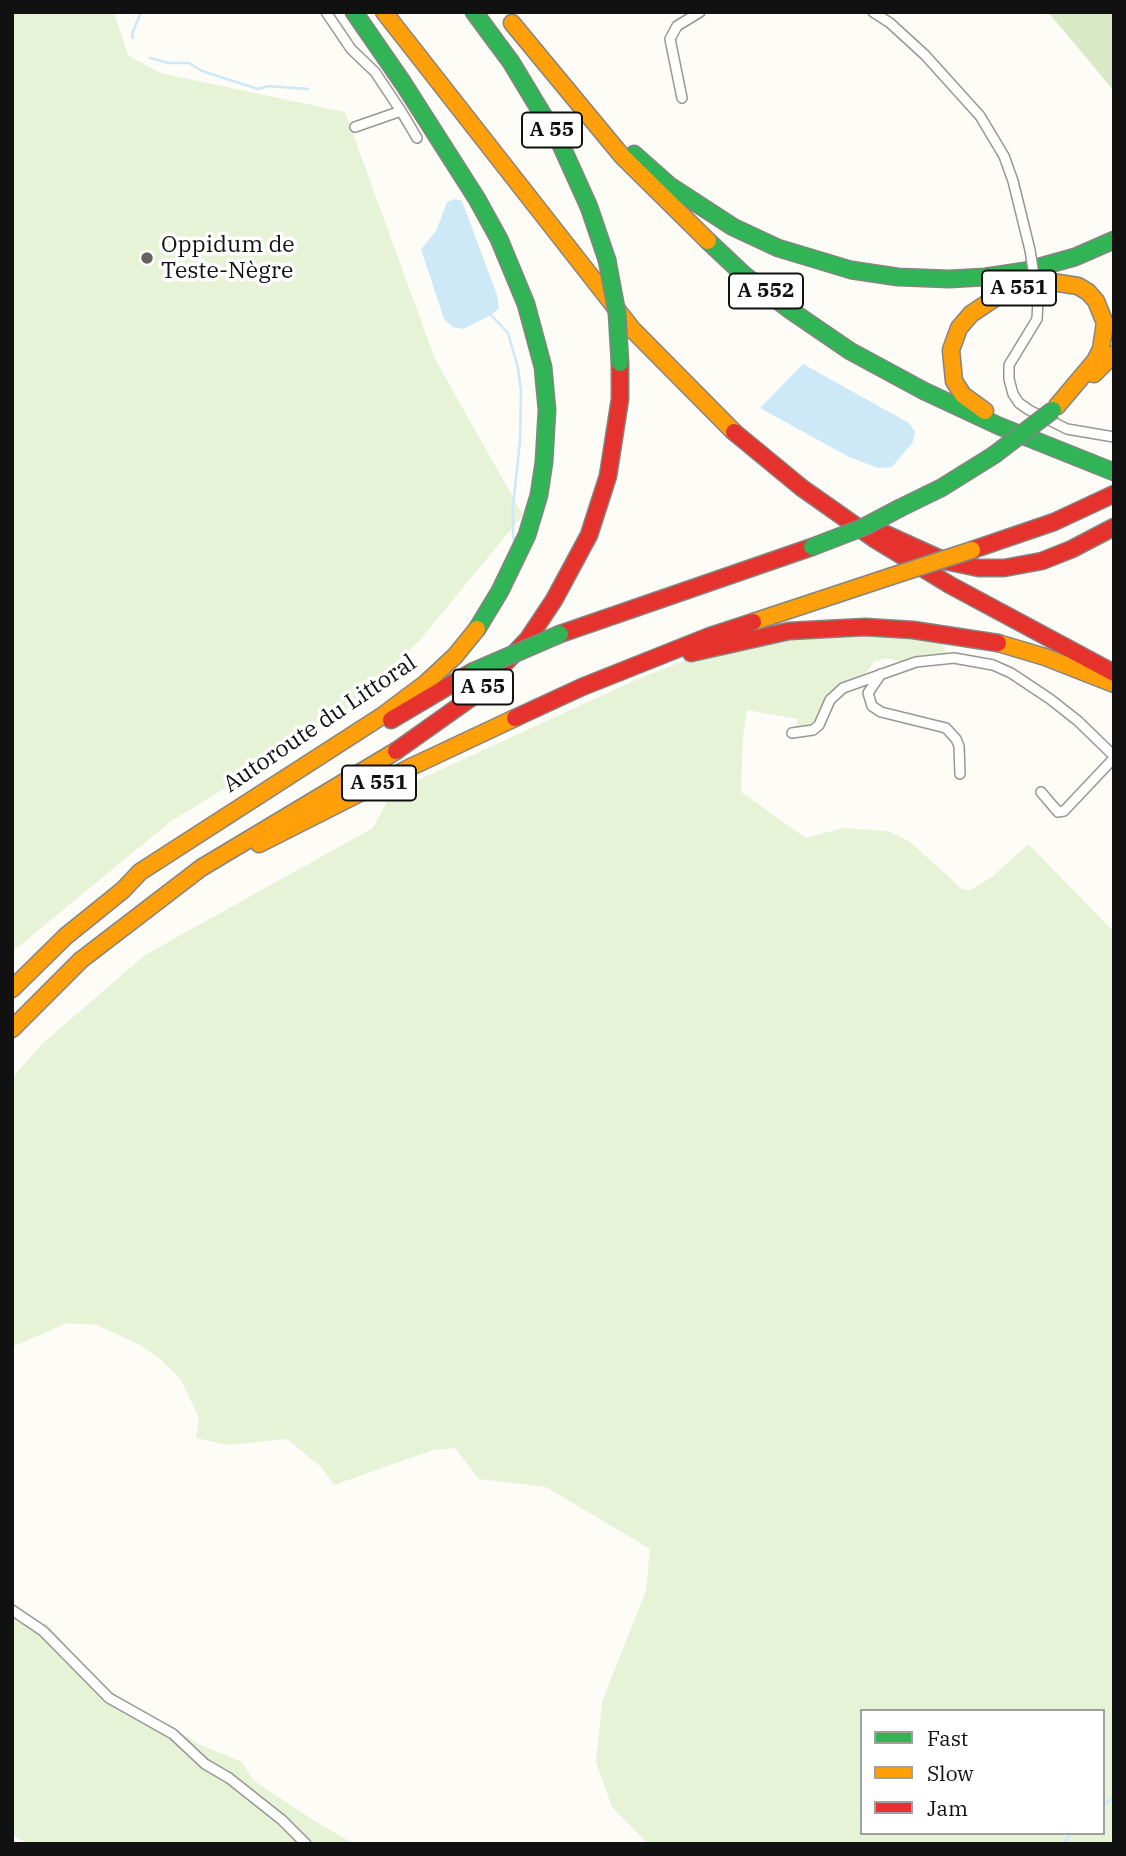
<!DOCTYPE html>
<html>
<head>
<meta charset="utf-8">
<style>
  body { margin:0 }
  #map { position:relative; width:1126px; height:1856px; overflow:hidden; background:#fdfcf7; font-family:"IBM Plex Serif",serif }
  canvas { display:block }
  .frame { position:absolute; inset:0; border:14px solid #111; pointer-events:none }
  .legend { position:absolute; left:860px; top:1709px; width:245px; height:126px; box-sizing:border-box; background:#fff; border:2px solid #a0a0a0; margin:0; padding:9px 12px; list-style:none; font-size:21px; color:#111 }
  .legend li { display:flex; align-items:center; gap:14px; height:35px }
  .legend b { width:35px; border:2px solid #a0a0a0 }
</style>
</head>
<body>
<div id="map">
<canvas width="1126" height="1856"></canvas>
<div class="frame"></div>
<ul class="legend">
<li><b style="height:9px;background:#30b455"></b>Fast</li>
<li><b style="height:9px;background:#ff9f0a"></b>Slow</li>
<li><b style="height:9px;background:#e5322d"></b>Jam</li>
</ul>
</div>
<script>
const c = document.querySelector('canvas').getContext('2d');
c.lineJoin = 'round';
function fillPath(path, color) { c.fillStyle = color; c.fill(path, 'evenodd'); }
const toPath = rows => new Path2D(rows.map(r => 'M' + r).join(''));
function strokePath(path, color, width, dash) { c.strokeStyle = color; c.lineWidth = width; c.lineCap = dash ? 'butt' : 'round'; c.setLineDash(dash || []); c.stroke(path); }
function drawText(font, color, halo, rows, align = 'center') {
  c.font = font + ' "IBM Plex Serif",serif'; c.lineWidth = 7; c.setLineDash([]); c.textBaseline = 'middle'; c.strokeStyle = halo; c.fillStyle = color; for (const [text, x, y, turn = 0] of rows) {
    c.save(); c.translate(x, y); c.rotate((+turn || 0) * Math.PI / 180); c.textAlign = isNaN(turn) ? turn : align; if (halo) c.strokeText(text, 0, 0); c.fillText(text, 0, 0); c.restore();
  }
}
fillPath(toPath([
  [12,12,114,12,128,55,160,73,345,112,435,359,523,515,419,641,332,723,170,822,12,952],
  [873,634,938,637,946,653,903,662,886,658,874,662,863,677,842,686,814,726,795,728,798,719,747,710,743,736,741,792,806,838,843,828,888,831,909,841,962,889,970,890,992,877,1028,844,1114,932,1114,1844,648,1844,612,1807,596,1762,602,1702,646,1590,650,1549,546,1487,479,1479,455,1448,433,1450,334,1485,321,1467,287,1439,228,1445,196,1438,199,1418,180,1378,161,1360,140,1345,97,1325,67,1323,12,1347,12,1078,42,1044,145,955,373,828,392,792,640,678,694,657,751,645,793,638],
  [862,1711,1103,1711,1103,1833,862,1833],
  [12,1618,22,1624,47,1624,104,1688,201,1745,242,1762,253,1780,315,1821,354,1844,28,1844,12,1835]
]), '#e7f3d7');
fillPath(toPath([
  [1048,12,1114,12,1114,91]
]), '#d8eac5');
fillPath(toPath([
  [455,199,462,201,497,295,499,308,491,315,463,329,453,327,444,319,421,249,436,231,447,202],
  [803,364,909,423,915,432,913,442,892,467,878,468,849,457,760,408]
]), '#cde8f7');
strokePath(toPath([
  [133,38,132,34,141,12],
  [150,58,169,63,189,63,202,71,258,89,268,86,308,89],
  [491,315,508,333,518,368,521,391,520,441,513,506,513,536,515,544],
  [1103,1805,1114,1797],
  [1063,1844,1071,1833]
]), '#cde8f7', 2.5);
const street = toPath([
  [326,12,351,49,375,72,401,111],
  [873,12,890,23,925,55,980,116,1004,156,1013,181,1030,250],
  [682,98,670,39,677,26,700,12],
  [355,127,401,111,417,138],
  [1038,301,1037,319,1009,365,1009,379,1013,394,1019,403,1029,410,1067,429,1114,437],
  [881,674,868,693,872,706,881,712,946,728,956,739,959,746,960,774],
  [792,733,813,730,819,725,830,700,843,688,916,662,954,658,993,665,1011,673,1050,699,1078,721,1114,756],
  [1041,792,1058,812,1064,811,1114,758],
  [12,1610,43,1631,109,1698,173,1734,205,1764,229,1778,282,1820,306,1844]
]);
const fast = toPath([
  [354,12,403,83,477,199,499,239,526,304,543,367,547,410,544,462,539,495,527,535,500,591,477,629],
  [474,12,511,62,561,145,589,207,607,260],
  [634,154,670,186,733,227,778,248,851,270,898,277,949,279,985,277,1025,271,1075,257,1114,240],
  [708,241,743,274,790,310,850,351,924,391,999,426,1114,472],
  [900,508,941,488,994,455]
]);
const slow = toPath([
  [384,12,633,330,734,432],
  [512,23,622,156,708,241],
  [1094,374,1114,354],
  [985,411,963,395,954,381,951,350,959,328,971,314,995,298,1026,286,1052,282,1078,286,1088,292,1096,301,1105,323,1101,349,1095,361,1057,406],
  [753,622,889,577],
  [998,643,1045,657,1114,684],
  [259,844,413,766,515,718],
  [12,989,66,936,123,890,140,872,382,716,426,683,455,656,477,629],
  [12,1029,81,960,201,868,396,751]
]);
const jam = toPath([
  [734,432,802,488,876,540,950,585,1114,673],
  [881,532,945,561,979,568,1004,568,1042,561,1072,549,1114,527],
  [972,550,1054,522,1114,494],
  [560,634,812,547],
  [691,653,789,631,865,627,913,630,998,643],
  [515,718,582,687,710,636,753,622],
  [391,720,472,672],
  [396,751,475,695,528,639,554,600,589,535,608,476,620,399,620,363]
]);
strokePath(street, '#979795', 12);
strokePath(fast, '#858482', 19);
strokePath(slow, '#858482', 19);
strokePath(jam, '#858482', 19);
strokePath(street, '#fffffe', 9);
strokePath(fast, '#30b455', 16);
strokePath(slow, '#ff9f0a', 16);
strokePath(jam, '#e5322d', 16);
const streetBridge = toPath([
  [1030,250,1038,301]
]);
const fastBridge = toPath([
  [607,260,617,313,620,363],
  [994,455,1053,410],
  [812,547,864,527,900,508],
  [472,672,560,634]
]);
const slowBridge = toPath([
  [889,577,972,550]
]);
strokePath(streetBridge, '#979795', 12, []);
strokePath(fastBridge, '#858482', 19, []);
strokePath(slowBridge, '#858482', 19, []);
strokePath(streetBridge, '#fffffe', 9);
strokePath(fastBridge, '#30b455', 16);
strokePath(slowBridge, '#ff9f0a', 16);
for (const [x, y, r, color] of [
  [147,258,7,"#646362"]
]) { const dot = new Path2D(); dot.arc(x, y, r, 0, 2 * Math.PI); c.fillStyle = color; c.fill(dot); strokePath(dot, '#fff', 2.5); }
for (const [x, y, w] of [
  [552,130,60],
  [1019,288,74],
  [766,291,74],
  [483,687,60],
  [379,783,74]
]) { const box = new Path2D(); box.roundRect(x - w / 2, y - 17.5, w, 35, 5); c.fillStyle = '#fff'; c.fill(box); strokePath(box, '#111', 2); }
drawText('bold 21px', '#111', null, [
  ["A 55",552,130],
  ["A 551",1019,288],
  ["A 552",766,291],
  ["A 55",483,687],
  ["A 551",379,783]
]);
drawText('23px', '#111', '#fff', [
  ["Oppidum de",161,245],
  ["Teste-Nègre",161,271]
], 'left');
drawText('23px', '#111', '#fff', [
  ["Autoroute du Littoral",320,724,-34]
]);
</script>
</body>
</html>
